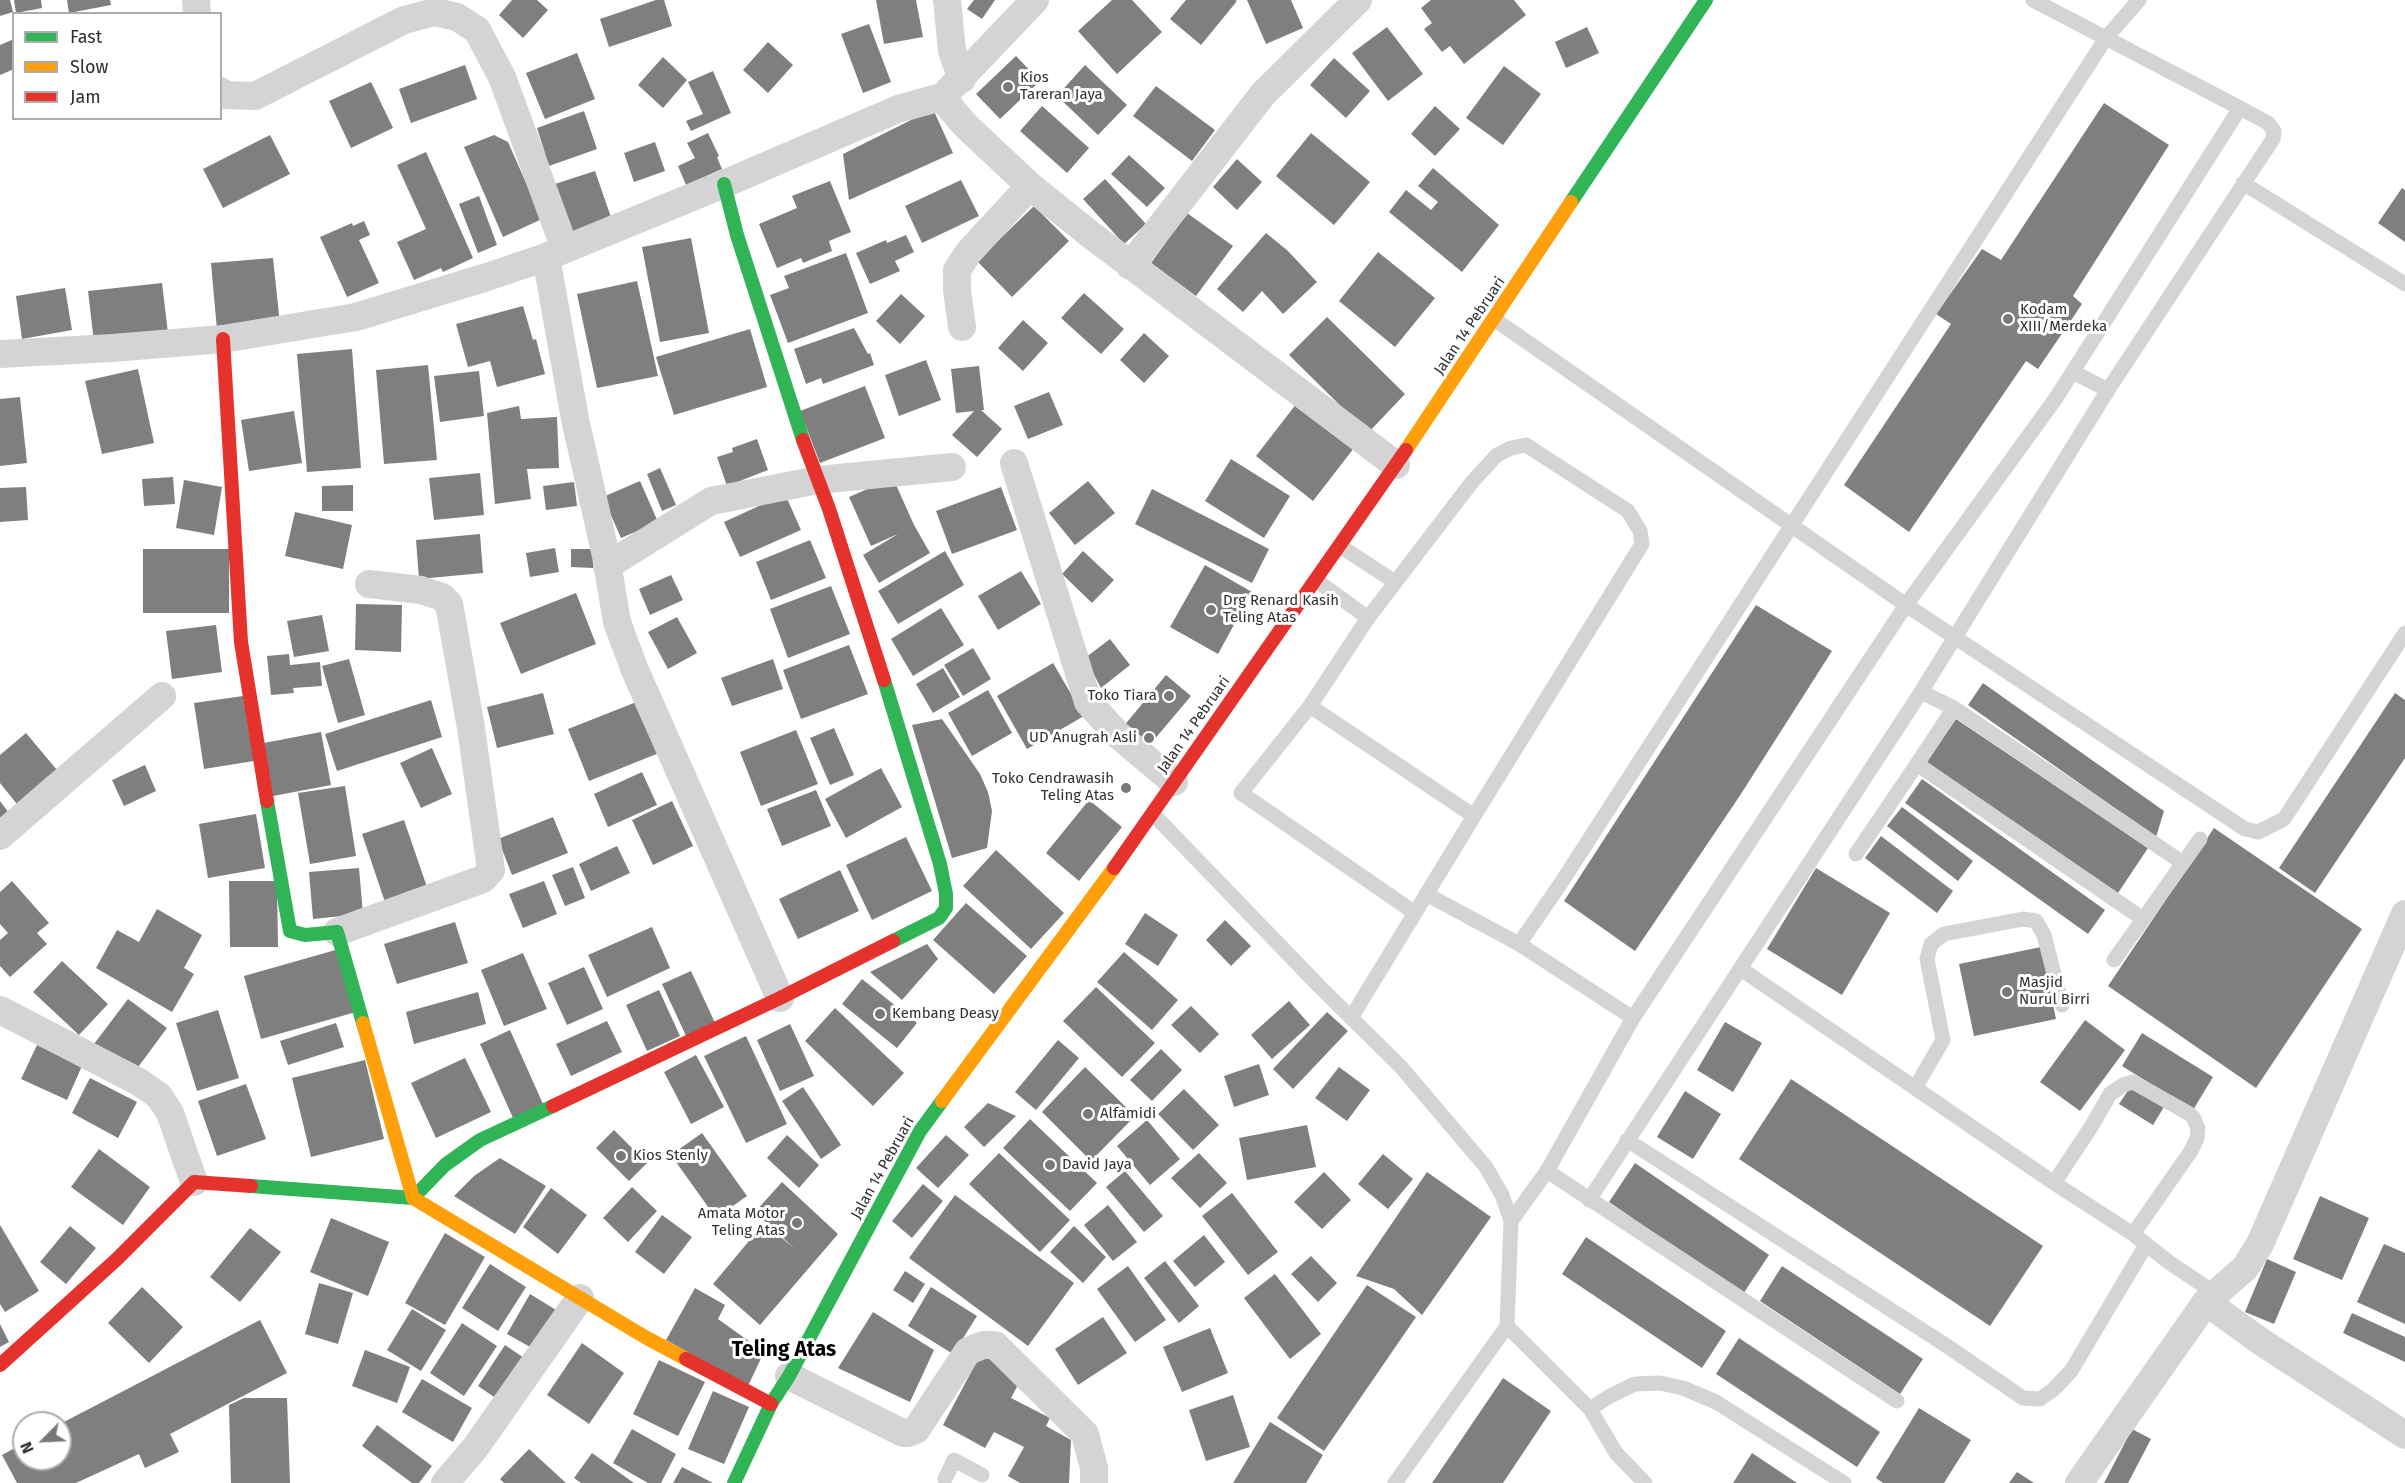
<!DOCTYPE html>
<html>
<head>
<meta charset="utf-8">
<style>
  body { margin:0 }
  #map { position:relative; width:2405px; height:1483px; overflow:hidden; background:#fff; font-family:"Fira Sans",sans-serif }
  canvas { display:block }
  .legend { position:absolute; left:12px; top:12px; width:210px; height:108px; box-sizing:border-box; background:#fff; border:2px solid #acacac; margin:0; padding:8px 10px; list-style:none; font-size:18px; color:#303030 }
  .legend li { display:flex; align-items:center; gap:12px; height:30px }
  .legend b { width:30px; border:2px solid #acacac }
  .north { position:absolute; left:12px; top:1411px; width:60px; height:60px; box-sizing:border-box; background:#fff; border:2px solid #acacac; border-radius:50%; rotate:246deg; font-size:16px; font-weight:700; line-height:24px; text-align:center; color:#303030 }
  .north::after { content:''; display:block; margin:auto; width:21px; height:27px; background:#787878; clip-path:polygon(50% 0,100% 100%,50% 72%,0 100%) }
</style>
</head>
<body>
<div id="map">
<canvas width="2405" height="1483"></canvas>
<ul class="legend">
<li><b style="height:8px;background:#30b455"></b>Fast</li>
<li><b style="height:8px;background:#ff9f0a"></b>Slow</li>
<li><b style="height:8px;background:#e5322d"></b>Jam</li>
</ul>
<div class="north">N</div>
</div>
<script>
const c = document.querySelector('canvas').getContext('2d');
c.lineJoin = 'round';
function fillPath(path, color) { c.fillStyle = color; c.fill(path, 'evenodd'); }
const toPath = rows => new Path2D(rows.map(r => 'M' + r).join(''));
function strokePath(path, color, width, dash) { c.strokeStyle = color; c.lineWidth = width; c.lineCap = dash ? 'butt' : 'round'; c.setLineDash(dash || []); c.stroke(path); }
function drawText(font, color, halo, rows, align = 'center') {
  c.font = font + ' "Fira Sans",sans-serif'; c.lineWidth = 6; c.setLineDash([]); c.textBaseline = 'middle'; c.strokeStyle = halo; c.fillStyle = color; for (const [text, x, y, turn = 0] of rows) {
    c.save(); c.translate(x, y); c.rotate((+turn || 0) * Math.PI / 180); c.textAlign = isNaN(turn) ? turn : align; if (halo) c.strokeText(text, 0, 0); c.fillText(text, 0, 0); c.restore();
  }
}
fillPath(toPath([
  [0,0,10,0,13,12,0,16],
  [14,0,41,0,42,8,16,13],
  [67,0,110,0,111,5,69,13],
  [512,0,537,0,548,10,523,38,499,15],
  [656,0,664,0,672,26,609,47,600,19],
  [876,0,916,0,923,37,884,44],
  [974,0,995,0,982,19,967,9],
  [1112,0,1132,0,1162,32,1117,74,1078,31],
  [1186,0,1235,0,1237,1,1201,45,1170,19],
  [1247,0,1291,0,1303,28,1266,44],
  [1431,0,1514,0,1526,15,1464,64,1450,46,1442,52,1424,29,1432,23,1421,8],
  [869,24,891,82,863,93,841,34],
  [1387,27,1423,74,1388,101,1352,53],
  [1587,27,1599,53,1566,68,1555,42],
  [14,39,14,69,0,75,0,45],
  [768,42,793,65,768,93,743,70],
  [577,53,595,99,545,119,526,73],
  [1016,56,1040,81,1000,119,976,94],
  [663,57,687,80,663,108,638,85],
  [1334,58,1370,91,1346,118,1310,85],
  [465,65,477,99,411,123,399,89],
  [1085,65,1127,105,1098,135,1057,96],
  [1504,66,1541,94,1503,145,1466,118],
  [713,71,731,113,691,131,686,121,703,114,688,82],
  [371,82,393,128,351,148,329,101],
  [1156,86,1215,130,1192,161,1133,116],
  [2104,103,2169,145,2073,296,2082,304,2038,369,2026,361,1909,532,1844,485,1951,324,1936,314,1982,249,2001,260],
  [1042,106,1089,148,1067,173,1020,131],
  [1435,106,1460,129,1435,156,1411,134],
  [933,109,953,153,849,200,843,154],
  [584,111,597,149,549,166,537,128],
  [708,133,719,156,717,157,722,169,686,185,678,166,695,158,687,143],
  [1311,133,1370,182,1334,225,1276,176],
  [270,135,290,174,223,208,203,169],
  [494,135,508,142,542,219,503,237,464,147],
  [655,142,665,171,634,182,624,153],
  [426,152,473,258,443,272,441,268,414,280,397,242,426,229,397,165],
  [1129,155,1165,188,1147,207,1111,174],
  [1237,159,1262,182,1237,210,1213,187],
  [1433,168,1499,225,1462,272,1389,212,1406,190,1431,210,1438,202,1418,186],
  [595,171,613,223,572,236,555,184],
  [1105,179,1146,224,1124,244,1083,199],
  [961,180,979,216,922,243,905,206],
  [830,181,851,232,829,241,832,251,803,263,801,258,777,268,759,224,797,208,792,196],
  [2402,188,2405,190,2405,242,2378,223],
  [479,196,497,245,478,253,459,204],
  [1034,206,1069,241,1012,297,977,261],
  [1187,213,1233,246,1196,296,1151,263],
  [364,221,370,235,359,240,379,283,347,297,320,237,352,223,353,226],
  [1266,233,1288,251,1317,282,1283,314,1262,291,1243,312,1217,289],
  [906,235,914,252,895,261,900,271,870,284,856,253,886,240,887,243],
  [691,238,709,333,660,342,642,247],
  [1378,252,1435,298,1395,347,1339,301],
  [846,253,868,313,788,343,770,295,789,288,784,276],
  [273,258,280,324,217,330,211,263],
  [637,281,658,376,597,388,577,294],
  [162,283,168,333,94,342,88,291],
  [65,288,72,330,22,339,16,296],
  [1084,293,1124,329,1101,354,1061,318],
  [901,294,925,316,900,344,876,321],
  [523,306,533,340,536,339,545,374,497,387,490,361,468,367,456,324],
  [1327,317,1405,394,1368,433,1289,355],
  [1023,320,1048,343,1023,371,998,348],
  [854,328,868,354,870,353,874,365,823,384,821,378,806,384,794,349],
  [750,329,767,387,674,415,656,357],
  [1144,333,1169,356,1144,383,1120,360],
  [352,349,361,468,307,472,297,354],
  [926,360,941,400,899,416,885,375],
  [428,365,437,460,384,464,376,370],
  [979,366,984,410,981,410,1002,429,977,457,952,435,974,411,956,413,951,369],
  [138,369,154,443,102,454,85,381],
  [479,371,484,416,440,422,434,376],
  [865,386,885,438,820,463,800,411],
  [1049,392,1063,425,1028,439,1014,406],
  [20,397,27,463,0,466,0,399],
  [1297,403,1354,448,1313,501,1256,456],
  [519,406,521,419,557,417,559,468,527,469,531,499,495,504,487,413],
  [294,411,302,463,249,471,241,420],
  [757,439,768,470,727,486,717,457,733,452,732,448],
  [1231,459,1290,496,1264,538,1205,501],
  [660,468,676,505,662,511,647,474],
  [480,473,484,515,434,520,429,478],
  [173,477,175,504,144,506,142,479],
  [893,478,914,525,930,553,879,583,863,555,898,534,871,546,849,497],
  [184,480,222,487,214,535,176,528],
  [640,481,658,522,621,538,603,497],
  [1088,481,1115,513,1075,545,1049,513],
  [574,482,577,506,546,510,543,486],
  [353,485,353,511,322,511,322,486],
  [26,487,28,520,0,522,0,488],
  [1001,487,1017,530,952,554,936,511],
  [1152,489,1269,549,1252,583,1135,524],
  [785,494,801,530,740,557,724,522],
  [295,512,352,525,343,569,285,556],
  [480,534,483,573,419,579,416,540],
  [810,540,826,578,771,600,756,562],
  [555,548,559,572,530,577,526,553],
  [143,549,229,549,229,613,143,613],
  [571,549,593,549,593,568,571,567],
  [945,551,964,585,898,624,878,591],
  [1083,551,1114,580,1092,603,1062,574],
  [1205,565,1252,592,1218,654,1170,627],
  [1021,571,1041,604,998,630,978,596],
  [671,575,683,600,650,615,639,589],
  [831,586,850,634,788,658,770,609],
  [576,593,596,644,521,674,500,623],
  [356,604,402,605,401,652,355,650],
  [1756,605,1832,651,1739,797,1635,951,1564,901],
  [941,608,964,645,913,676,891,639],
  [322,615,329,651,294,657,287,621],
  [677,617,697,653,668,669,648,632],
  [216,625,222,672,172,679,166,631],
  [1110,639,1130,665,1101,688,1085,658],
  [849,645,868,694,801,719,783,670],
  [973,648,991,679,963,696,944,665],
  [289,654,290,665,320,662,322,686,293,688,294,693,271,695,267,656],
  [349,659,365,715,338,723,322,666],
  [773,659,783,689,732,706,721,678],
  [1053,663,1084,716,1027,749,997,696],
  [943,668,960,697,933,713,916,684],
  [1166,675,1191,696,1148,747,1123,727],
  [1983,683,2164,811,2156,837,1968,705],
  [988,690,1012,733,972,756,948,713],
  [543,693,554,734,497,748,487,707],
  [2395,693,2405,700,2405,758,2315,893,2279,868],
  [243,696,254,761,204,769,194,703],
  [431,700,442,737,337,771,325,734],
  [639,701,659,753,589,781,568,729],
  [942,719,980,774,988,792,992,811,987,848,952,858,912,725],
  [1956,719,2148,848,2118,893,1926,763],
  [834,728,854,775,830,785,810,738],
  [796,730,818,784,761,806,740,752],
  [321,732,331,785,273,796,264,743],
  [26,733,62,776,21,809,0,783,0,755],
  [432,748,452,794,421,808,400,763],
  [145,765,156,791,124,806,112,780],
  [881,768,902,807,846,838,825,799],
  [642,772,657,805,608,827,594,794],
  [1922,779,2105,910,2088,934,1905,803],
  [345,786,356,856,310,864,298,793],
  [816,790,831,826,782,846,767,809],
  [1089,800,1122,827,1079,881,1046,853],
  [0,801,12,817,0,826],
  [672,801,693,846,653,865,632,820],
  [1902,807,1973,861,1958,881,1887,826],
  [256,814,265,868,208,878,199,824],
  [553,817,568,853,512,875,498,839],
  [404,820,428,890,386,905,362,834],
  [2214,828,2362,929,2256,1088,2108,986],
  [1881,836,1953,891,1937,913,1865,858],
  [906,837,932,891,872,920,846,865],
  [617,846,630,873,591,891,579,864],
  [996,850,1064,913,1031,949,963,886],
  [573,867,585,898,565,906,552,875],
  [359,868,363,914,313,919,309,872],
  [1816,868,1890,913,1842,995,1767,949],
  [840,870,859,911,798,939,779,899],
  [12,881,49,923,37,933,47,944,10,977,0,966,0,940,8,933,0,924,0,892],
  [229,881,277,881,278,947,230,947],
  [544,881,557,914,523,928,509,894],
  [966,903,1027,956,994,994,933,940],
  [157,909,202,935,184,968,194,974,172,1012,96,968,117,930,139,942],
  [1145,913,1178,935,1158,966,1125,944],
  [1225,920,1251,946,1231,966,1206,940],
  [455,922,468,963,397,984,384,944],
  [652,927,670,968,607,997,588,955],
  [927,944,938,959,902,1000,870,972],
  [2041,947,2056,1019,1974,1036,1959,964],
  [339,949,356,1012,261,1039,244,976],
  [1124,952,1178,1000,1152,1030,1097,982],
  [523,953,547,1009,504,1026,481,970],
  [62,961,108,1004,79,1035,33,992],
  [584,967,603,1009,567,1025,548,983],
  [691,971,716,1025,687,1038,662,984],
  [862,979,917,1023,897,1048,842,1004],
  [1096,987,1155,1043,1122,1077,1063,1021],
  [659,990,680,1036,647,1051,626,1005],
  [478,992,486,1024,414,1044,406,1012],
  [128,999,167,1028,133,1074,94,1044],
  [1289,1001,1310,1025,1272,1059,1251,1035],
  [1191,1006,1219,1034,1200,1053,1171,1025],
  [835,1008,904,1073,873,1106,805,1041],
  [218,1010,239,1078,197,1091,176,1023],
  [1327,1012,1348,1031,1293,1089,1273,1069],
  [2085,1020,2125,1050,2080,1111,2040,1082],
  [607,1021,622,1052,571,1076,556,1044],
  [1725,1022,1762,1043,1733,1092,1697,1070],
  [336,1023,344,1047,288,1065,280,1041],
  [790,1024,814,1076,780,1091,757,1040],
  [510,1030,543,1104,513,1118,480,1044],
  [2142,1033,2213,1077,2193,1110,2122,1066],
  [746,1036,787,1124,746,1143,704,1056],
  [1058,1040,1079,1058,1036,1110,1015,1092],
  [37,1045,82,1066,67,1100,21,1079],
  [1161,1049,1182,1070,1152,1101,1130,1080],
  [696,1055,724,1107,691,1124,664,1072],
  [465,1058,491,1112,436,1138,411,1083],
  [365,1060,384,1139,311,1157,292,1078],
  [1259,1064,1269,1095,1234,1107,1224,1076],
  [1085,1067,1135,1116,1091,1161,1042,1112],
  [1339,1067,1370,1090,1347,1121,1315,1098],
  [90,1078,137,1102,118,1138,72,1113],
  [1791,1079,2043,1246,1990,1326,1739,1159],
  [2133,1083,2167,1102,2153,1125,2119,1104],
  [246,1084,266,1139,217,1156,198,1101],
  [803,1087,841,1145,821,1159,782,1101],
  [1184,1089,1219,1125,1193,1150,1158,1114],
  [1685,1091,1721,1114,1693,1159,1657,1137],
  [988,1103,1016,1116,984,1147,964,1127],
  [1030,1119,1097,1183,1070,1211,1003,1148],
  [1147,1120,1180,1159,1150,1185,1117,1146],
  [1307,1125,1316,1167,1247,1180,1239,1138],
  [614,1130,647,1163,629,1181,596,1148],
  [702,1133,747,1196,716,1218,671,1155],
  [787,1135,819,1165,799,1188,767,1158],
  [946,1135,969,1155,938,1188,916,1168],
  [99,1149,150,1187,123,1225,71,1187],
  [999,1153,1070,1220,1040,1252,969,1184],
  [1199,1153,1227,1183,1200,1208,1171,1178],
  [1383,1154,1413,1179,1388,1209,1358,1184],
  [500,1158,546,1186,515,1234,454,1196,474,1176],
  [1635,1163,1769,1255,1743,1294,1609,1202],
  [1125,1171,1163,1216,1144,1232,1106,1187],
  [1324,1172,1351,1200,1322,1229,1294,1202],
  [1427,1172,1491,1217,1422,1315,1394,1289,1356,1276],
  [782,1182,838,1234,760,1325,713,1284,764,1223,795,1249,755,1212],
  [923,1184,943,1201,912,1238,892,1221],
  [632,1187,657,1211,628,1242,603,1218],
  [551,1188,587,1215,558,1254,523,1227],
  [1232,1193,1278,1252,1248,1275,1202,1216],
  [955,1195,1074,1283,1028,1346,909,1258],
  [2320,1196,2369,1218,2342,1280,2293,1259],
  [1108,1205,1137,1242,1113,1261,1084,1225],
  [662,1215,692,1237,664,1274,635,1252],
  [331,1218,389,1242,368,1296,310,1272],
  [0,1225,39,1291,5,1312,0,1304],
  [70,1226,96,1248,66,1284,40,1262],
  [1074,1226,1106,1257,1083,1283,1050,1252],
  [250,1228,281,1252,240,1302,210,1277],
  [445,1233,485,1257,445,1325,405,1303],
  [1204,1235,1225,1262,1195,1287,1173,1261],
  [1586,1237,1726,1331,1702,1368,1562,1274],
  [2384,1244,2405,1253,2405,1324,2357,1302],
  [1311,1256,1337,1283,1318,1302,1291,1274],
  [2267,1259,2296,1272,2274,1324,2245,1312],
  [1165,1261,1199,1306,1179,1323,1144,1278],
  [490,1264,526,1287,498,1331,462,1308],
  [1128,1266,1166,1320,1135,1342,1097,1289],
  [1782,1266,1923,1359,1900,1394,1760,1301],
  [905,1271,925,1284,913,1303,893,1290],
  [1275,1274,1321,1334,1290,1359,1244,1298],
  [319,1283,353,1293,338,1344,305,1334],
  [1367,1285,1416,1317,1324,1451,1277,1418],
  [142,1287,183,1327,149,1363,108,1323],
  [931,1287,977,1316,953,1354,908,1326],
  [695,1288,725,1305,718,1319,764,1352,748,1386,666,1340],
  [530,1294,561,1313,539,1352,507,1334],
  [412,1309,446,1330,421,1371,387,1350],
  [873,1312,934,1350,910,1402,838,1368],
  [2352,1313,2405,1337,2405,1362,2343,1333],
  [1103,1317,1127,1353,1078,1385,1055,1349],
  [260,1320,287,1373,170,1434,179,1452,145,1468,139,1454,76,1483,17,1483,2,1455,24,1443,24,1459,60,1459,60,1424],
  [462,1323,497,1346,464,1396,430,1373],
  [0,1324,9,1342,0,1347],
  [1210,1328,1228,1373,1182,1392,1163,1347],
  [1739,1338,1880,1432,1857,1467,1716,1374],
  [582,1343,624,1373,589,1424,547,1395],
  [505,1345,530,1362,503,1403,478,1386],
  [365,1350,410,1367,397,1403,352,1386],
  [995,1356,1019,1383,1011,1398,1050,1418,1046,1426,1071,1440,1069,1483,1020,1483,1008,1476,1024,1447,994,1432,985,1448,943,1425,977,1361],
  [659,1360,705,1382,678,1436,633,1414],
  [1503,1378,1551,1411,1503,1483,1432,1483],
  [422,1379,472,1408,453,1442,402,1412],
  [713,1391,749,1407,724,1464,688,1449],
  [1233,1395,1250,1447,1206,1461,1189,1410],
  [244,1398,287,1398,290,1483,231,1483,229,1405],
  [1919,1408,1971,1440,1944,1483,1883,1483,1876,1478],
  [1270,1422,1323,1455,1306,1483,1233,1483],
  [377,1425,432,1466,419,1483,412,1483,362,1446],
  [632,1429,676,1454,661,1483,648,1483,613,1463],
  [2132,1429,2151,1439,2128,1483,2104,1483],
  [529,1449,566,1483,504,1483,500,1479],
  [592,1453,634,1483,581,1483,574,1478],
  [1752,1453,1797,1483,1733,1483],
  [682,1467,713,1483,673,1483],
  [2017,1472,2034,1483,2009,1483]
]), '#7f7f7f');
strokePath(toPath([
  [2243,183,2405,284],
  [1494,319,1906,605,2245,829,2258,832,2284,819,2405,633],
  [2073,372,2108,390],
  [1526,445,1628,511,1640,531,1642,544,1474,816,1310,706,1368,618,1472,482,1497,455,1511,448,1526,445],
  [1340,546,1395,582],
  [1316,580,1368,618],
  [1921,692,1954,708,2183,863],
  [1310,706,1241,793,1415,913],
  [1917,764,1954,708],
  [1153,814,1319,986,1401,1067,1486,1167,1502,1195,1511,1221,1507,1326,1590,1409,1616,1453,1645,1483],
  [1856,854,1917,764,2143,919],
  [1426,894,1519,944],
  [2114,960,2200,839],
  [1741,969,2054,1183,2133,1234,2170,1263,2215,1293],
  [1351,1018,1474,816],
  [1633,1018,1519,944,1561,883,2106,38,2139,0],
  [1915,1088,1943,1040,1927,959,1931,944,1944,934,2023,919,2036,921,2044,935,2062,1005],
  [1627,1140,1944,1344,2023,1398,2040,1399,2054,1389,2071,1371,2146,1245],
  [2054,1183,2091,1127,2110,1094,2123,1085,2133,1082,2188,1113,2193,1117,2198,1128,2197,1138,2191,1151,2133,1234],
  [1589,1200,1921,692,2108,390,2273,139,2274,131,2268,123,2240,108],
  [1511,1221,1547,1171],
  [1897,1401,1547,1171,1633,1018,1906,605,2056,398,2240,108,2033,0],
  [1590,1409,1610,1396,1635,1384,1660,1383,1683,1388,1716,1402,1844,1483],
  [945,1479,954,1460,982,1475],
  [1395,1483,1507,1326]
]), '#d4d4d4', 15);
strokePath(toPath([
  [196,0,197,14],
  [947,0,952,51,962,79],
  [1035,0,950,89,945,96,947,104,966,126,1030,186,1091,235,1396,465],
  [220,91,225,95,255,96,404,20,435,12,457,17,477,30,502,77,565,249],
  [546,257,575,419,606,556,617,622,634,668,780,998],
  [1130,266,1263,94,1358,0],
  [962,327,957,290,957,270,969,252,1030,186],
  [0,354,112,348,223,339,356,317,487,277,546,257,724,184,898,109,945,96],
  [1014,463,1088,702,1117,734,1174,782],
  [607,566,711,501,818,480,952,467],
  [0,836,162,696],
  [337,932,483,879,491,870,471,728,449,604,442,597,421,590,369,584],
  [0,1010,139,1082,159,1096,170,1113,194,1182],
  [2206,1302,2263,1343,2405,1435],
  [789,1376,903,1433,908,1433,916,1430,968,1351,983,1345,995,1345,1085,1434,1094,1468,1094,1483],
  [445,1483,475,1448,580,1298],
  [2079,1483,2206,1302,2245,1268,2260,1244,2405,914]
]), '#d4d4d4', 28);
strokePath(toPath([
  [724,184,737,235,803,440],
  [1571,202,1706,0],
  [884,680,940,864,946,894,946,908,939,918,893,941],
  [267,801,290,931,305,935,337,932,363,1023],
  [251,1186,413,1198,445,1165,480,1140,553,1106],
  [734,1483,771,1404,789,1376,920,1131,942,1101]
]), '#30b455', 14);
strokePath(toPath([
  [1406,450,1571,202],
  [363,1023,413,1198,645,1337,686,1359],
  [942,1101,1114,868]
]), '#ff9f0a', 14);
strokePath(toPath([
  [223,339,241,642,267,801],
  [803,440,829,509,884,680],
  [1114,868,1406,450],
  [553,1106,780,998,893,941],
  [686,1359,771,1404],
  [0,1365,117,1259,194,1182,251,1186]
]), '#e5322d', 14);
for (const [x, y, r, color] of [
  [1008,87,6,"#787878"],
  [2008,319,6,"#787878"],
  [1211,610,6,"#787878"],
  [1169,696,6,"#787878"],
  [1149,738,6,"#787878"],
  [1126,788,6,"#787878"],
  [2007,992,6,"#787878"],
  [880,1014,6,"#787878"],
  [1088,1114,6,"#787878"],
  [621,1156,6,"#787878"],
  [1050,1165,6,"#787878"],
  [797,1223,6,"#787878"]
]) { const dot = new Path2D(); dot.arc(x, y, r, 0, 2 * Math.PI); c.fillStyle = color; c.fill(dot); strokePath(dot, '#fff', 2); }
drawText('15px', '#303030', '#fff', [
  ["Kios",1020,78],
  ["Tareran Jaya",1020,95],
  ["Kodam",2020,310],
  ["XIII/Merdeka",2020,327],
  ["Drg Renard Kasih",1223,601],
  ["Teling Atas",1223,618],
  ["Toko Tiara",1157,696,"right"],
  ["UD Anugrah Asli",1137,738,"right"],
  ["Toko Cendrawasih",1114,779,"right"],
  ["Teling Atas",1114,796,"right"],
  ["Masjid",2019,983],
  ["Nurul Birri",2019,1000],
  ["Kembang Deasy",892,1014],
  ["Alfamidi",1100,1114],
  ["Kios Stenly",633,1156],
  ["David Jaya",1062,1165],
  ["Amata Motor",785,1214,"right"],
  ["Teling Atas",785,1231,"right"]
], 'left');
drawText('15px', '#303030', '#fff', [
  ["Jalan 14 Pebruari",1470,326,-56],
  ["Jalan 14 Pebruari",1194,725,-55],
  ["Jalan 14 Pebruari",883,1168,-61]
]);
drawText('bold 21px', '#000', '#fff', [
  ["Teling Atas",784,1350]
]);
</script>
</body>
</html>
